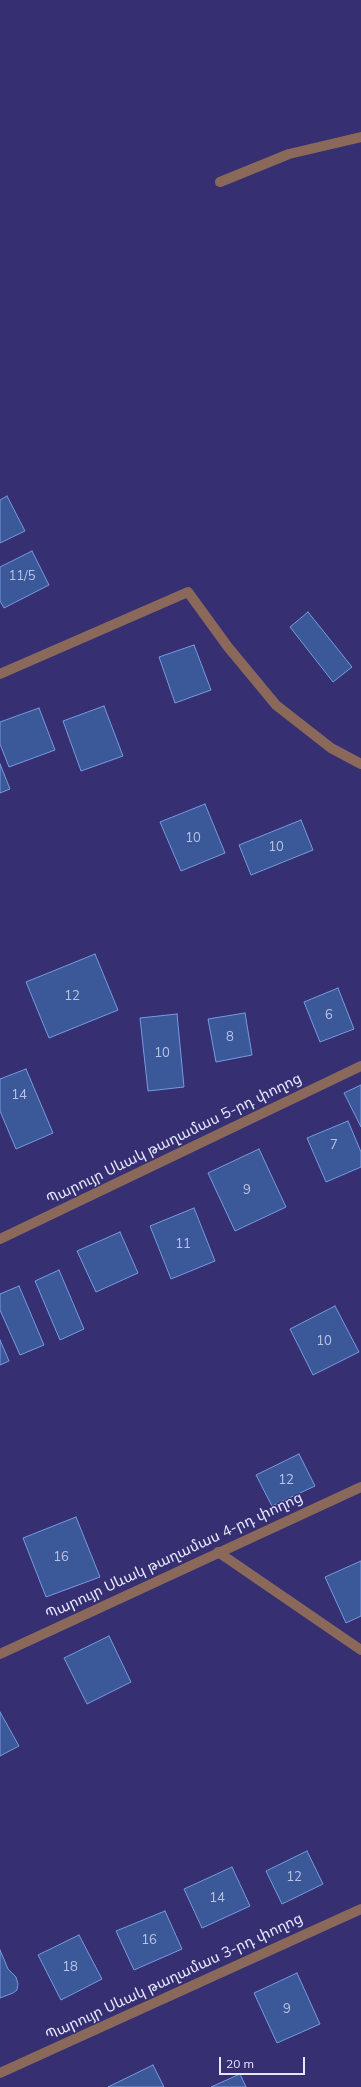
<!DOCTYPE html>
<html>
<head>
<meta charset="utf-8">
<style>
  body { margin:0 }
  #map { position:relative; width:361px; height:2087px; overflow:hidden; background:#362f71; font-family:Mulish,sans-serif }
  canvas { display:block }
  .scale { position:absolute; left:219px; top:2057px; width:86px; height:18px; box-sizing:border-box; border:2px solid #e5e6ff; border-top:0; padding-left:5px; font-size:12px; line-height:14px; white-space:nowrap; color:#e5e6ff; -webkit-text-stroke:3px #362f71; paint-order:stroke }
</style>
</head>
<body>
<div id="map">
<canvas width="361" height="2087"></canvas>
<div class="scale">20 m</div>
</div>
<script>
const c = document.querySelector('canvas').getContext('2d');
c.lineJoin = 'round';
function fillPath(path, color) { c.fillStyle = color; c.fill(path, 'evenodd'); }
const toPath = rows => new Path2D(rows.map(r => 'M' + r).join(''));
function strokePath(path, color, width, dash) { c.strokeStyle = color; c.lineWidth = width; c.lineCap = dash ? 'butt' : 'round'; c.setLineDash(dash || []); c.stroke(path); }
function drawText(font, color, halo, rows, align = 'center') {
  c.font = font + ' Mulish,"Noto Sans Armenian",sans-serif'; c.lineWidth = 3; c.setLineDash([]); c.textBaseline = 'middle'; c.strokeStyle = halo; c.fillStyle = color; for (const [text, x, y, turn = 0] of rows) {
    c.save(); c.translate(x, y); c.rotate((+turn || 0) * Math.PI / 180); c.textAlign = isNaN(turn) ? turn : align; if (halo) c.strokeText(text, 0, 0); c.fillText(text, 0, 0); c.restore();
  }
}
const building = toPath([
  [7,496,25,531,0,543,0,500,7,496],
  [32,551,49,585,4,608,0,601,0,567,32,551],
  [308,612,352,667,333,682,290,627,308,612],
  [194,645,211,690,175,703,159,657,194,645],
  [104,706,123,756,81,771,63,721,104,706],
  [39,708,55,750,9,767,0,744,0,722,39,708],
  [0,764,10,789,0,793,0,764],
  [205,804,225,853,181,871,160,822,205,804],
  [301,820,313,850,251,875,239,845,301,820],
  [95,954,118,1010,49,1038,26,982,95,954],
  [338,988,354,1029,320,1042,304,1002,338,988],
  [245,1013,252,1055,216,1062,208,1019,245,1013],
  [177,1014,184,1087,148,1091,140,1018,177,1014],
  [26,1069,53,1133,16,1149,0,1111,0,1079,26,1069],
  [361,1085,361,1127,344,1093,361,1085],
  [348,1121,361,1152,361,1167,326,1182,307,1138,348,1121],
  [259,1149,286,1207,235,1231,208,1173,259,1149],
  [194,1208,215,1261,171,1279,150,1226,194,1208],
  [120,1232,138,1273,96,1292,77,1251,120,1232],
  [59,1270,84,1329,60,1340,35,1281,59,1270],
  [19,1286,44,1345,20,1355,0,1310,0,1294,19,1286],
  [335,1306,359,1352,313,1375,290,1329,335,1306],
  [0,1340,9,1361,0,1365,0,1340],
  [299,1454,315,1486,272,1506,256,1475,299,1454],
  [76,1517,100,1577,46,1597,23,1538,76,1517],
  [361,1561,361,1616,346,1623,325,1577,361,1561],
  [109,1636,131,1682,87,1704,64,1658,109,1636],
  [0,1712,19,1746,0,1756,0,1712],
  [307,1851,323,1884,282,1904,266,1871,307,1851],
  [232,1867,250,1906,202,1928,184,1889,232,1867],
  [165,1911,182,1949,134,1970,116,1931,165,1911],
  [79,1935,102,1979,61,2000,38,1955,79,1935],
  [0,1950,8,1969,16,1977,18,1984,17,1990,13,1993,0,1998,0,1950],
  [297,1973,320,2024,277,2043,254,1993,297,1973],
  [153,2065,164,2087,108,2087,153,2065],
  [240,2074,246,2087,211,2087,240,2074]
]);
fillPath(building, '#3b5999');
strokePath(building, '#789adf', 1);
strokePath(toPath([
  [0,674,188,592,228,647,276,705,331,748,361,764]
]), '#8a695b', 10);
strokePath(toPath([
  [220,182,289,154,361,137],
  [0,1239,361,1066],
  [218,1552,361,1650],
  [0,1654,361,1487],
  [0,2073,361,1909]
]), '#8a695b', 10);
drawText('13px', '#bac3e6', null, [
  ["11/5",22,576],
  ["10",193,838],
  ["10",276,847],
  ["12",72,996],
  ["6",329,1015],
  ["8",230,1037],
  ["10",162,1053],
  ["14",19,1095],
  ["7",334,1145],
  ["9",247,1190],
  ["11",183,1244],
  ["10",324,1341],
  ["12",286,1480],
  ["16",61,1557],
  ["12",294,1877],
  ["14",217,1898],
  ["16",149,1940],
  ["18",70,1967],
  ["9",287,2009]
]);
drawText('15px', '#e5e6ff', '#362f71', [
  ["Պարույր Սևակ թաղամաս 5-րդ փողոց",174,1139,-26],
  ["Պարույր Սևակ թաղամաս 4-րդ փողոց",174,1556,-25],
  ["Պարույր Սևակ թաղամաս 3-րդ փողոց",174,1977,-25]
]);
</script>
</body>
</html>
